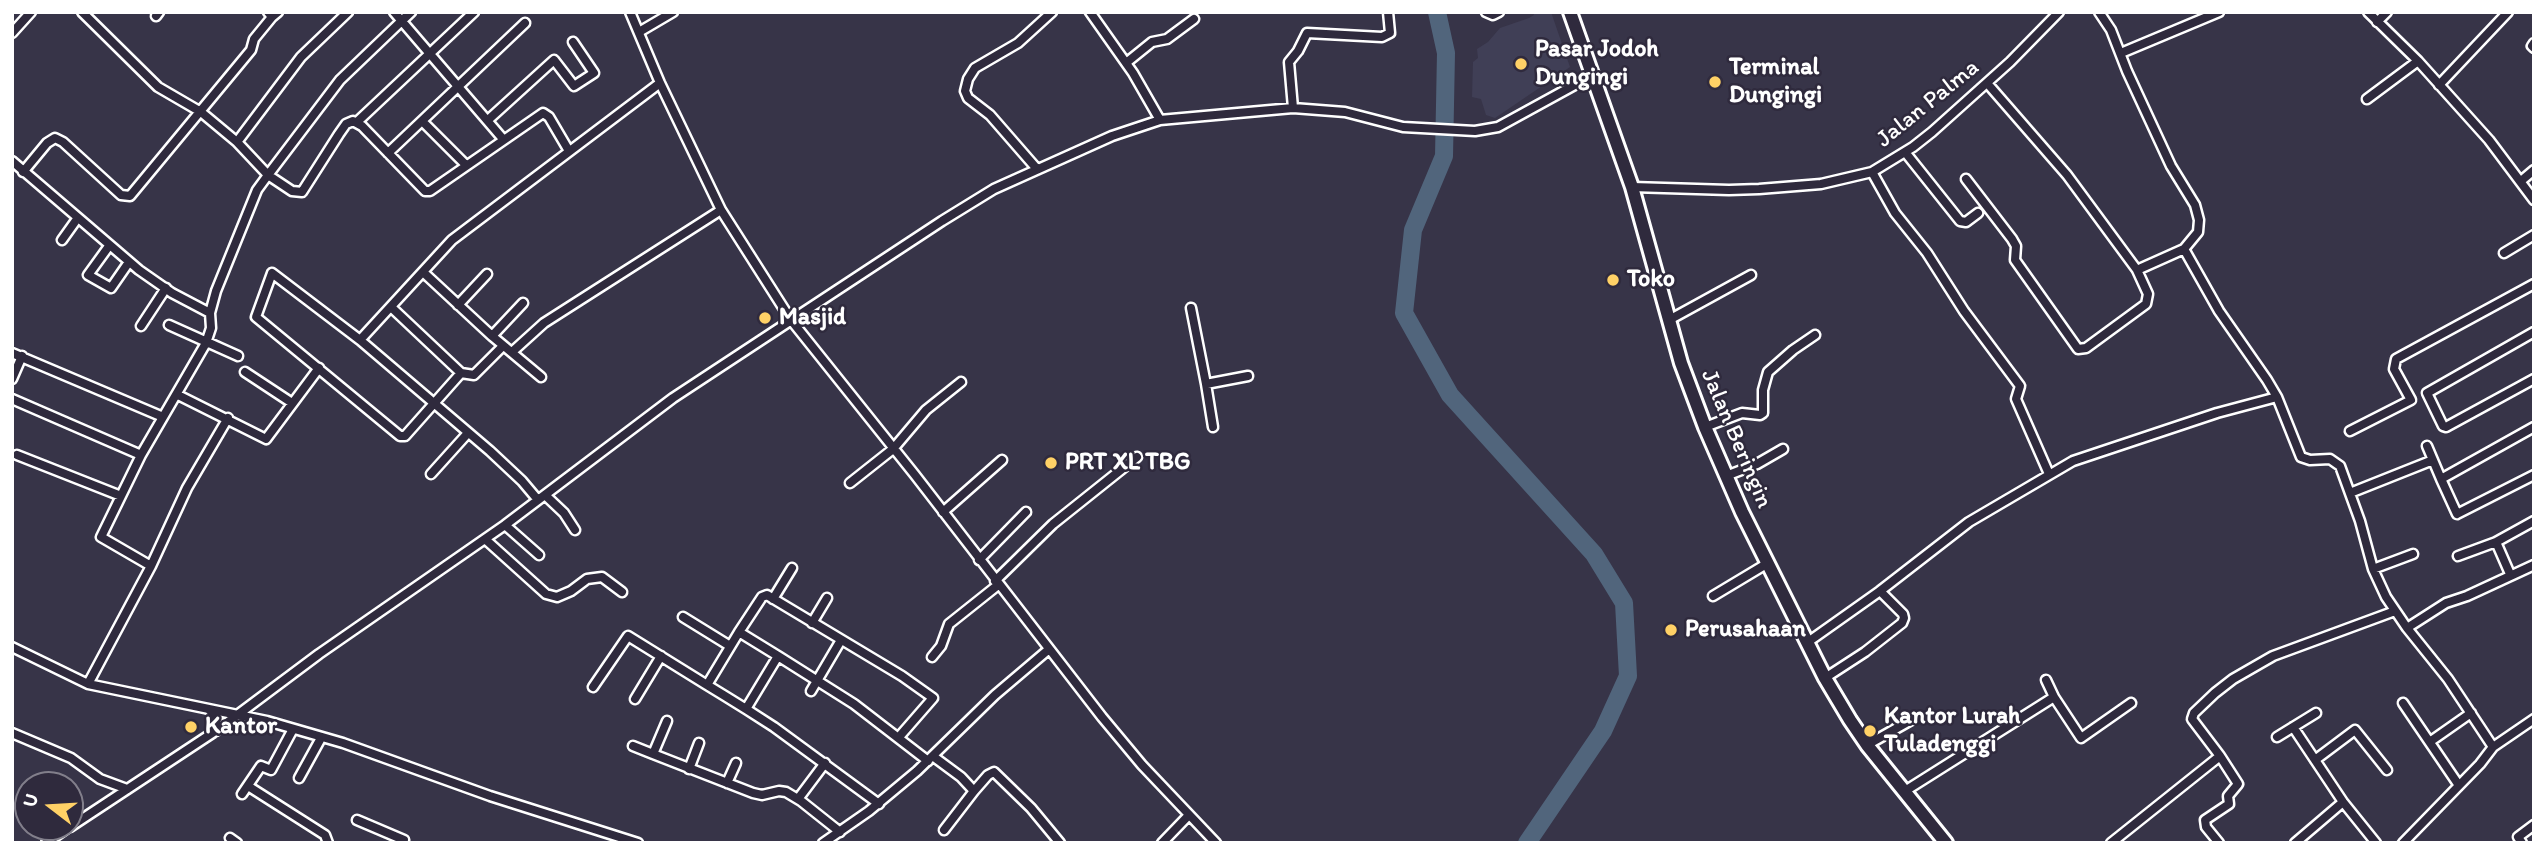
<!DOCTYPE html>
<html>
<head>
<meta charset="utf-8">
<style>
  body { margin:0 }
  #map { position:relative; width:2546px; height:855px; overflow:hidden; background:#373448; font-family:Itim,sans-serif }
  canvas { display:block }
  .frame { position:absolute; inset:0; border:14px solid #fff; pointer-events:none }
  .north { position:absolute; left:14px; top:771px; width:70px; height:70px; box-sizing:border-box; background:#2f2a3d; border:2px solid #827f8b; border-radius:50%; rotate:287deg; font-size:19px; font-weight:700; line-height:28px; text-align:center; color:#fff }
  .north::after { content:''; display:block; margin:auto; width:24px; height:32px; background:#ffd166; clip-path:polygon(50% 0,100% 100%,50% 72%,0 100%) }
</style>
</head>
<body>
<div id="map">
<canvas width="2546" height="855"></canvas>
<div class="frame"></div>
<div class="north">U</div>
</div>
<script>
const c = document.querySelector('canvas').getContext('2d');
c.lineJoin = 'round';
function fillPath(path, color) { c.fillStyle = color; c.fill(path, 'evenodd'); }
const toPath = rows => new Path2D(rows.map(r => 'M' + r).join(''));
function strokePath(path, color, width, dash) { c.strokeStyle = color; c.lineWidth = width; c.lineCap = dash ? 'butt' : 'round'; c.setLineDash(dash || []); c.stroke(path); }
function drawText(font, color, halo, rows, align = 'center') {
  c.font = font + ' Itim,sans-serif'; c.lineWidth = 5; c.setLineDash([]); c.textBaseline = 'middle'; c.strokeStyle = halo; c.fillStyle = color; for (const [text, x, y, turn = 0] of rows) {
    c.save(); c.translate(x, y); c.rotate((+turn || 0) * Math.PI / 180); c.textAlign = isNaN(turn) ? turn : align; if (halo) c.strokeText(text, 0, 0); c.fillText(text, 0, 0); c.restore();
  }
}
fillPath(toPath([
  [1533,12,1551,12,1570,67,1495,118,1486,115,1481,99,1472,97,1473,62,1478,58,1477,49,1488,42,1500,28,1529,18,1534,15]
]), '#403f56');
strokePath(toPath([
  [1437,12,1446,53,1444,156,1413,230,1404,313,1450,395,1594,554,1624,603,1628,676,1603,731,1527,843]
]), '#51657c', 18);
const street = toPath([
  [82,12,158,87,201,112,237,142,268,175,257,190,216,291,210,313,211,328,206,343,141,455,101,537,151,566],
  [268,12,272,17,278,12],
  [394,12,503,139],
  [411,12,340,80,268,175,292,191,302,192,339,134,346,124,353,121,362,126,425,191,430,191,543,113,549,117,569,151],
  [630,12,660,83,721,210,791,320,915,475,1102,717,1142,765,1216,843],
  [1090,12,1133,73,1160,120],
  [1486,12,1493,15,1499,12],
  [2368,12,2418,61,2489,140,2534,200],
  [156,16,159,12],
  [2377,22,2387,12],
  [639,32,673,12],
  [12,33,31,12],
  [2534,43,2532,46,2534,48],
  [2121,53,2219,12],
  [1126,63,1152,42,1167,39,1194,19],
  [1987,83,2067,175,2137,270,2184,249,2198,232,2199,220,2195,205,2171,166,2127,71,2111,30,2099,12],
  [2439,85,2508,12],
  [2367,99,2418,61],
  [1293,108,1289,62,1298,51,1307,33,1382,37,1390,33,1388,12],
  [488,120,554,60,574,86,594,73,573,42],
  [422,121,466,165],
  [357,122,474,12],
  [237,142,301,57,348,12],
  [1905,152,1960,221,1966,222,1978,213],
  [388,153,525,23],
  [12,161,139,270,172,293,210,313],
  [1037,169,990,115,968,98,965,91,968,79,975,68,1018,43,1052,12],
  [23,172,47,143,55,138,63,142,121,195,130,196,251,50,254,39,272,17],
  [1872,172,1895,213,1927,253,1964,311,2020,386,2016,399,2049,474],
  [1966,179,2012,239,2016,246,2015,260,2078,349,2086,348,2146,304,2148,294,2137,270],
  [2521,181,2534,170],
  [1632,187,1729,190,1759,189,1821,184,1872,172,1913,147,1932,132,2010,62,2059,12],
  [62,240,77,219],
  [109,246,88,275,111,288,129,262],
  [2184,249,2219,311,2267,380,2277,397,2301,457,2310,460,2330,459,2340,466,2360,521,2373,569,2386,597,2407,628,2446,603,2467,596,2534,565],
  [2504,253,2534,235],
  [423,272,492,336,541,377],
  [458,305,487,274],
  [391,307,461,373,474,375,503,346],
  [1191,308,1206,384,1248,376],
  [1669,320,1751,275],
  [169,325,238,356],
  [141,326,166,288],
  [2534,332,2427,393,2443,426,2446,427,2534,379],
  [492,336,523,303],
  [360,340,272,273,256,317,400,436,405,436,461,373],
  [512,352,544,323,721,210],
  [12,353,163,417],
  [245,372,292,403],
  [12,379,22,356],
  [1206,384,1213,427],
  [178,395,266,439,319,368],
  [12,399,141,455],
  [1705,427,1742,413,1760,415,1763,413,1763,390,1768,372,1793,350,1815,335],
  [2534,427,2441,479,2457,514,2534,475],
  [2350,431,2411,400,2394,369,2396,359,2534,284],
  [2427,446,2441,479],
  [17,455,121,496],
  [431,474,468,433],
  [1726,476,1757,464,1783,449],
  [850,483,893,449,926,410,961,382],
  [2350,493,2433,460],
  [545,495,564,513,575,530],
  [538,500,522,481,490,451,360,340,452,240,660,83],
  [943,512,1002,460],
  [505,525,539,555],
  [485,539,546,594,557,597,571,591,587,579,602,577,622,592],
  [2458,556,2496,542],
  [979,560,1026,512],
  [2373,569,2413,554],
  [2510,574,2496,542,2534,521],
  [995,581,1053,524,1137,457],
  [1713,596,1768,563],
  [773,599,792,568],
  [683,617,730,646],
  [812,623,827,598],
  [739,632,762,597,767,595,902,676,933,698,899,737],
  [1808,642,1880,591],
  [12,647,88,684,267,721,343,743,490,796,638,843],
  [778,656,854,704,928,761],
  [932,657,941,646,949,624,998,585],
  [1825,678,1865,652,1902,623,1904,618,1903,614,1880,591,1969,522,2073,461,2217,413,2277,397],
  [2046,680,2054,697],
  [88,684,151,566,187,488,228,418],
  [593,687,628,636,707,685],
  [811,691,841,640],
  [635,699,661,656],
  [2403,703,2458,784],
  [208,709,216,716,216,731],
  [746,709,778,656,739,632,707,685,725,696,746,709,774,727,879,804],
  [667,721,653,754,753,793,762,795,779,791,786,792,801,801,840,832],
  [2293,727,2343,802,2376,843],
  [12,733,71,758,100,779,127,789],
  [2277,737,2316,713],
  [2431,741,2471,713],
  [1867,745,1913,719],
  [633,746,653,754],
  [2493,747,2534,719],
  [934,757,961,777,974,791,944,830],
  [2315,760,2355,730,2387,770],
  [689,769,699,743],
  [299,778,321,738],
  [727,783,736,763],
  [248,786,325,835,328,843],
  [974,791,988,775,994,772,1031,808,1060,843],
  [1905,791,2054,697,2081,738,2131,703],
  [242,794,261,766,271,770,293,729],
  [798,799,825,763],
  [357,820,404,840,403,843],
  [70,827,220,728,319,654,505,525,673,398,942,221,994,189,1112,136,1160,120,1293,108,1345,112,1403,127,1475,131,1498,127,1591,76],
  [230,838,237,843],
  [46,843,69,827],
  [823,843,869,811,917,771,995,695,1048,650],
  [1162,843,1189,815],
  [2111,843,2220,756,2192,719,2194,713,2215,693,2233,679,2273,656,2395,611],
  [2219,843,2206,827,2205,820,2229,804,2228,796,2238,784,2220,756],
  [2295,843,2343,802],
  [2403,843,2480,764,2493,747,2448,679,2407,628],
  [2522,843,2518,837,2534,825]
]);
const secondary = toPath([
  [1570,12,1632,187,1681,363,1705,427,1742,512,1825,678,1850,720,1867,745,1946,843]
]);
strokePath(street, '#fff', 13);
strokePath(secondary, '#fff', 18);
strokePath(street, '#2f2a3d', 8);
strokePath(secondary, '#2f2a3d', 12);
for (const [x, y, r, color] of [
  [1521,64,7,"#ffd166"],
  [1715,82,7,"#ffd166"],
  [1613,280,7,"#ffd166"],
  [765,318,7,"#ffd166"],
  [1051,463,7,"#ffd166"],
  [1671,630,7,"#ffd166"],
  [191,727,7,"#ffd166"],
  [1870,731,7,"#ffd166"]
]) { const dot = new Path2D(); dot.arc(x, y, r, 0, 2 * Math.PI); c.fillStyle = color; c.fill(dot); strokePath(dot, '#2f2a3d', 2.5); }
drawText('bold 24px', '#fff', '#2f2a3d', [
  ["Pasar Jodoh",1535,50],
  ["Dungingi",1535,78],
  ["Terminal",1729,68],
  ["Dungingi",1729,96],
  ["Toko",1627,280],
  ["Masjid",779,318],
  ["PRT XL TBG",1065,463],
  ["Perusahaan",1685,630],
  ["Kantor Lurah",1884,717],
  ["Tuladenggi",1884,745],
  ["Kantor",205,727]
], 'left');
drawText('24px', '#fff', '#2f2a3d', [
  ["Jalan Palma",1928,104,-39],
  ["Jalan Beringin",1736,439,67]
]);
</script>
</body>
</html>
